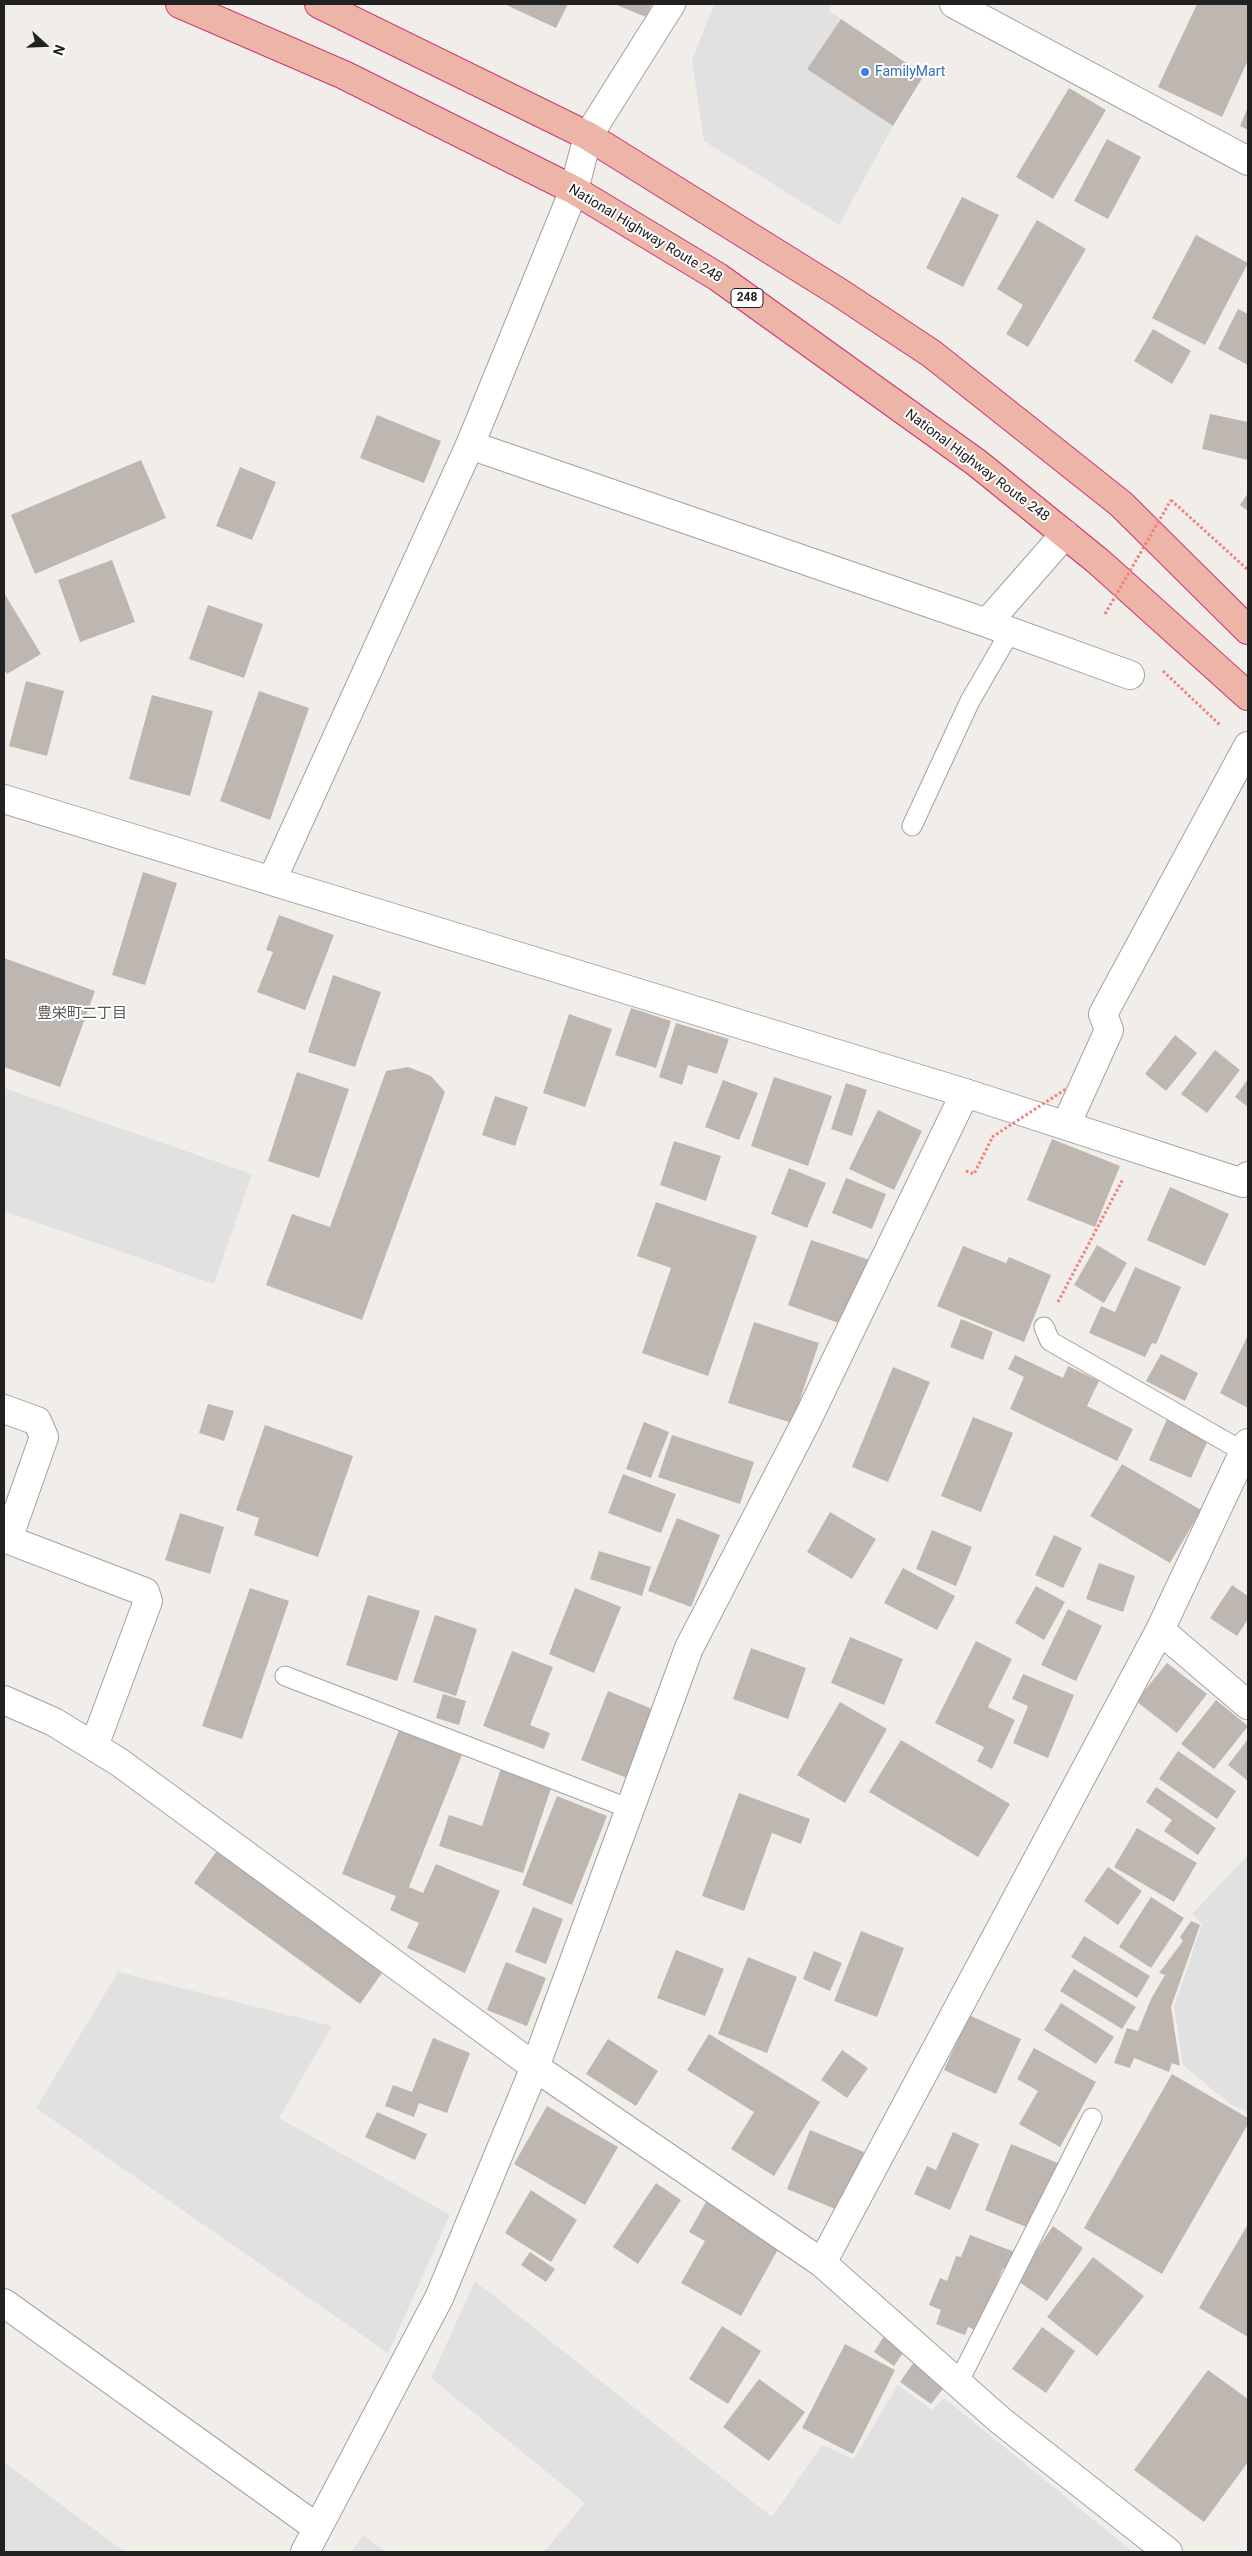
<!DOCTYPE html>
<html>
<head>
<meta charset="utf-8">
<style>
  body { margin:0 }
  #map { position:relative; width:1252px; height:2556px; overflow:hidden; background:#f1eee9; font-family:Roboto,sans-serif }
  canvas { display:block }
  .frame { position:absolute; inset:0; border:5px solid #212121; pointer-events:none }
  .north { position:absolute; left:20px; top:20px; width:50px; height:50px; -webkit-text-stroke:4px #fff; paint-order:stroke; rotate:110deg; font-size:14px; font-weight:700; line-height:20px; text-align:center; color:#212121 }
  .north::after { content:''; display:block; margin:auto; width:18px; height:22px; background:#212121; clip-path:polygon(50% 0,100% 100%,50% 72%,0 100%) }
</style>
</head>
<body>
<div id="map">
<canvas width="1252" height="2556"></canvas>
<div class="frame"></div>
<div class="north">N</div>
</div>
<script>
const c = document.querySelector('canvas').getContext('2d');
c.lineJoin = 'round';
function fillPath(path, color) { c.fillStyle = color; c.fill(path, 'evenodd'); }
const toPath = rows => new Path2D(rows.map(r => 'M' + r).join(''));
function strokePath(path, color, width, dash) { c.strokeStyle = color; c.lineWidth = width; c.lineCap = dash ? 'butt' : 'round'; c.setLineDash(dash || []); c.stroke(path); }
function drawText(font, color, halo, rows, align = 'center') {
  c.font = font + ' Roboto,"Noto Sans JP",sans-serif'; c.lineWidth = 4; c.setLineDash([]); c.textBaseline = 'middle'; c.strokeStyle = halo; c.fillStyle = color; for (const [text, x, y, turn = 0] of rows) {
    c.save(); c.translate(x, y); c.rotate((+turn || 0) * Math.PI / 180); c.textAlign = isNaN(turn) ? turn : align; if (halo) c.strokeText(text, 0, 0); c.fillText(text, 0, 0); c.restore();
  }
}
fillPath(toPath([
  [714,4,832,4,829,11,841,19,807,69,893,126,839,225,704,141,692,60],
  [4,1088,252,1174,214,1284,4,1211],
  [1248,1855,1248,2112,1230,2104,1183,2065,1174,2007,1202,1924,1192,1914],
  [118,1972,332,2026,279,2118,450,2215,388,2353,36,2108],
  [475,2281,772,2517,822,2445,854,2459,898,2385,932,2410,944,2398,1133,2552,544,2552,585,2503,431,2378],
  [4,2462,125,2552,4,2552],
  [363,2535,386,2552,352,2552]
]), '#e1e1e1');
fillPath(toPath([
  [504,4,568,4,556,28],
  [614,4,652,4,646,17],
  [1197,4,1248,4,1248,60,1222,117,1158,87],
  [841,19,924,75,893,126,807,69],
  [1069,88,1106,110,1053,199,1016,177],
  [1248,107,1248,130,1240,126],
  [1107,139,1141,157,1108,219,1074,201],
  [962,197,999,215,963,287,926,268],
  [1037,220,1086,249,1028,347,1006,334,1023,305,997,289],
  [1196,235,1248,263,1205,345,1152,318],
  [1238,309,1248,314,1248,365,1218,349],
  [1153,329,1191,351,1172,384,1134,361],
  [1210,414,1248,422,1248,460,1202,449],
  [377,415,441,441,424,483,360,458],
  [141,460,166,518,35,574,11,515],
  [240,467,276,482,252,540,216,526],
  [1248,493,1248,511,1240,505],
  [112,560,135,622,80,642,58,580],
  [4,593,41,654,7,674,4,669],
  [208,605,263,624,244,678,189,659],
  [26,681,64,691,47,756,9,746],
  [259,691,309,708,270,820,220,801],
  [152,695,213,711,190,796,129,779],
  [143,872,177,883,145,985,112,975],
  [279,915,334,935,305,1010,257,992,273,952,266,950],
  [4,958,95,991,60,1087,4,1067],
  [333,975,381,992,355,1067,308,1052],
  [631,1008,671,1021,656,1068,615,1055],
  [569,1014,612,1029,585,1107,543,1093],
  [676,1023,729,1039,717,1074,688,1065,682,1085,659,1077],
  [1175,1035,1197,1053,1166,1091,1145,1074],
  [1215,1050,1240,1070,1207,1113,1181,1094],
  [408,1067,431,1076,445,1092,362,1320,266,1285,292,1214,330,1227,386,1071],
  [297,1072,349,1089,319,1178,268,1161],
  [774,1077,832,1096,808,1166,751,1146],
  [1248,1079,1248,1107,1235,1097],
  [723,1080,758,1093,739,1140,705,1127],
  [846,1083,867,1090,852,1136,831,1129],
  [495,1096,528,1107,515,1146,482,1135],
  [878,1110,922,1131,894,1190,849,1169],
  [1052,1139,1120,1166,1095,1227,1027,1200],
  [674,1141,721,1156,706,1201,660,1185],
  [789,1168,826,1183,807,1228,771,1214],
  [846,1178,886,1194,872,1229,832,1213],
  [1170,1187,1229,1214,1205,1266,1147,1240],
  [656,1202,757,1236,708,1376,642,1353,671,1268,637,1256],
  [811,1240,870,1260,847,1326,788,1305],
  [1097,1245,1127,1263,1104,1303,1074,1285],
  [963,1246,1006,1263,1009,1257,1051,1275,1024,1342,937,1306],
  [1135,1267,1181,1287,1156,1344,1152,1343,1145,1357,1089,1333,1101,1306,1115,1312],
  [961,1319,993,1332,983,1360,950,1347],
  [754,1322,819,1343,792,1423,728,1403],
  [1248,1335,1248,1408,1220,1393],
  [1161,1354,1198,1373,1185,1401,1146,1381],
  [1015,1355,1063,1378,1068,1366,1099,1381,1087,1406,1133,1429,1117,1461,1010,1409,1024,1377,1008,1369],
  [893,1367,930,1382,888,1482,852,1467],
  [208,1404,234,1411,224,1441,199,1433],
  [973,1417,1013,1433,981,1512,941,1496],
  [1167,1419,1209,1438,1191,1478,1149,1460],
  [644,1422,669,1432,651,1478,626,1469],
  [265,1425,353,1456,318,1557,254,1535,259,1518,236,1510],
  [672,1435,754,1462,740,1504,658,1477],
  [1122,1464,1201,1510,1170,1563,1090,1516],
  [623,1474,676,1494,661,1533,608,1513],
  [830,1512,876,1539,852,1579,807,1552],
  [180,1513,224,1527,210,1574,165,1560],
  [677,1518,720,1535,691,1607,648,1591],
  [932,1530,972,1547,956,1586,916,1569],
  [1054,1535,1082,1548,1063,1588,1035,1575],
  [599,1551,651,1567,642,1596,590,1579],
  [1099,1563,1135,1576,1123,1612,1086,1599],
  [903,1568,955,1596,937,1630,884,1603],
  [1232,1585,1248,1596,1248,1619,1237,1636,1210,1618],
  [1036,1586,1065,1602,1044,1640,1015,1623],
  [250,1588,289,1601,242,1739,202,1726],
  [575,1588,621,1607,594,1673,549,1654],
  [368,1595,420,1611,397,1681,346,1665],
  [1068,1609,1102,1626,1076,1681,1041,1665],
  [435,1615,477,1629,456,1696,413,1682],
  [850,1637,903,1659,884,1705,831,1683],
  [976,1641,1012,1659,988,1707,1015,1720,992,1769,977,1761,984,1747,935,1723],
  [751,1648,806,1668,788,1719,733,1699],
  [512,1651,553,1667,530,1725,550,1733,544,1749,483,1726],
  [1167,1663,1207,1694,1177,1733,1136,1701],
  [1023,1674,1074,1695,1048,1758,1013,1743,1028,1706,1012,1699],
  [608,1691,660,1712,632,1780,581,1760],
  [443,1694,466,1701,459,1725,436,1718],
  [1216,1700,1248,1726,1214,1769,1181,1744],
  [840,1702,887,1729,845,1803,797,1775],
  [399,1730,462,1755,409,1887,423,1893,436,1864,500,1891,465,1973,407,1948,419,1923,390,1910,396,1896,342,1874],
  [1248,1739,1248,1781,1228,1765],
  [901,1740,1010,1804,978,1857,869,1792],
  [1178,1751,1236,1791,1217,1819,1159,1779],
  [501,1768,552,1785,523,1873,439,1846,449,1815,482,1826],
  [1156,1787,1216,1828,1198,1855,1164,1831,1172,1820,1146,1802],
  [739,1793,810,1819,801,1844,772,1833,744,1911,702,1896],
  [557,1796,607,1816,572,1905,522,1885],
  [1137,1828,1197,1863,1174,1902,1114,1867],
  [221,1845,387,1966,360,2004,194,1883],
  [1108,1867,1142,1891,1118,1925,1084,1901],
  [1151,1897,1184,1918,1151,1968,1119,1947],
  [533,1907,563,1919,546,1964,515,1952],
  [1191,1921,1200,1925,1171,2007,1180,2066,1172,2063,1169,2072,1134,2058,1130,2068,1114,2063,1127,2028,1138,2031,1151,1999,1165,1975,1159,1973,1183,1941,1180,1937],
  [861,1931,904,1948,877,2017,834,2001],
  [1084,1936,1150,1976,1137,1998,1071,1957],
  [676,1950,724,1969,705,2016,657,1998],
  [814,1951,842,1963,830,1991,803,1979],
  [748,1957,797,1977,767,2053,718,2034],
  [506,1962,546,1978,527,2026,487,2010],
  [1074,1969,1136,2007,1122,2029,1060,1991],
  [1061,2003,1114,2037,1096,2064,1044,2030],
  [969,2015,1021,2039,996,2094,944,2070],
  [709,2034,820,2102,774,2176,731,2149,754,2112,687,2070],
  [433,2038,470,2053,447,2113,419,2103,414,2117,385,2106,393,2085,412,2092],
  [608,2039,658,2071,636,2106,586,2074],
  [1034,2048,1096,2082,1060,2147,1019,2124,1038,2091,1017,2079],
  [842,2050,868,2068,847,2098,821,2080],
  [1172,2074,1248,2118,1248,2124,1162,2274,1084,2228],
  [547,2106,618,2147,585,2205,514,2164],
  [377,2112,427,2134,415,2160,365,2137],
  [810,2130,864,2152,840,2211,787,2189],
  [953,2132,979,2144,950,2210,914,2194,927,2166,936,2170],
  [1011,2144,1058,2163,1031,2229,985,2210],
  [656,2183,681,2200,638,2264,613,2247],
  [531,2190,577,2220,551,2262,505,2233],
  [706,2202,781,2244,741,2316,681,2283,705,2241,689,2232],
  [1248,2224,1248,2337,1199,2308],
  [1053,2226,1083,2248,1047,2301,1016,2280],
  [970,2235,1015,2252,1007,2271,1003,2268,978,2331,968,2327,965,2335,936,2324,941,2310,929,2305,940,2278,947,2281,956,2256,961,2257],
  [530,2252,555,2269,546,2282,521,2265],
  [1093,2257,1144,2296,1097,2356,1047,2317],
  [722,2326,761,2351,728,2404,689,2379],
  [1042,2327,1075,2351,1046,2393,1012,2369],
  [886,2333,907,2347,894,2366,874,2352],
  [845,2344,895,2370,853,2454,802,2428],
  [914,2362,946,2385,931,2404,900,2382],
  [1208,2370,1248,2399,1248,2462,1204,2522,1134,2470],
  [759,2379,805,2412,769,2461,723,2427]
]), '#beb7b1');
const service = toPath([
  [912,826,970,701,1010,632],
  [1044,1327,1050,1341,1244,1452],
  [285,1676,628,1808],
  [958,2383,1092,2118]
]);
const minor = toPath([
  [954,4,1248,161],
  [470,445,987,623,1130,675],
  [987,623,1065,534],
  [1066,1125,1109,1030,1103,1014,1248,746],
  [4,1409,37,1421,44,1437,8,1539],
  [4,1538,145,1592,148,1601,94,1746],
  [1160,1630,1248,1705],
  [4,1700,54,1722,119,1762,535,2067,822,2263,1001,2421,1168,2552],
  [822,2263,1160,1630,1248,1443],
  [4,2303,316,2527],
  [305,2552,439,2298,535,2067,689,1648,807,1420,965,1093]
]);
const tertiary = toPath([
  [4,799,965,1093,1243,1183,1248,1176],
  [272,880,470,445,574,190,588,136,671,4]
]);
const trunk = toPath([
  [180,4,344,75,574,190,718,277,977,463,1099,562,1248,696],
  [319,4,588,136,840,293,932,354,1121,504,1248,630]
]);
strokePath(service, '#a2a2a2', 21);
strokePath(minor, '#a2a2a2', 30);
strokePath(tertiary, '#a2a2a2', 30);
strokePath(trunk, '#d13371', 30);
strokePath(toPath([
  [1171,500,1248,570],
  [1163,671,1220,725],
  [966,1171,974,1174,992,1138],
  [1058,1302,1123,1179]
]), '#f27f79', 3, [2.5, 2.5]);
strokePath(service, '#fff', 19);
strokePath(minor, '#fff', 28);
strokePath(tertiary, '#fff', 28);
strokePath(trunk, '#edb4a8', 28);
strokePath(toPath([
  [1105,614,1171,500],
  [992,1137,1066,1089]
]), '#f27f79', 3, [2.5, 2.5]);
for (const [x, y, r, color] of [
  [865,72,5,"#3f7fe0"]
]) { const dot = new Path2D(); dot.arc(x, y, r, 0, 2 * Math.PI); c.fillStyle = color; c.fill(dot); strokePath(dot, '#fff', 2); }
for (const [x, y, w] of [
  [747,298,32]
]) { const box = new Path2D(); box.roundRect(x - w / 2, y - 9.5, w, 19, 4); c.fillStyle = '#fff'; c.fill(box); strokePath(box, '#212121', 1); }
drawText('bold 12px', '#212121', null, [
  ["248",747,298]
]);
drawText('14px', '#366cbe', '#fff', [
  ["FamilyMart",875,72]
], 'left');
drawText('14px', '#212121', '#fff', [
  ["National Highway Route 248",645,234,31],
  ["National Highway Route 248",977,466,37]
]);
drawText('15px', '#545454', '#fff', [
  ["豊栄町二丁目",82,1014]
]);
</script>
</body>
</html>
